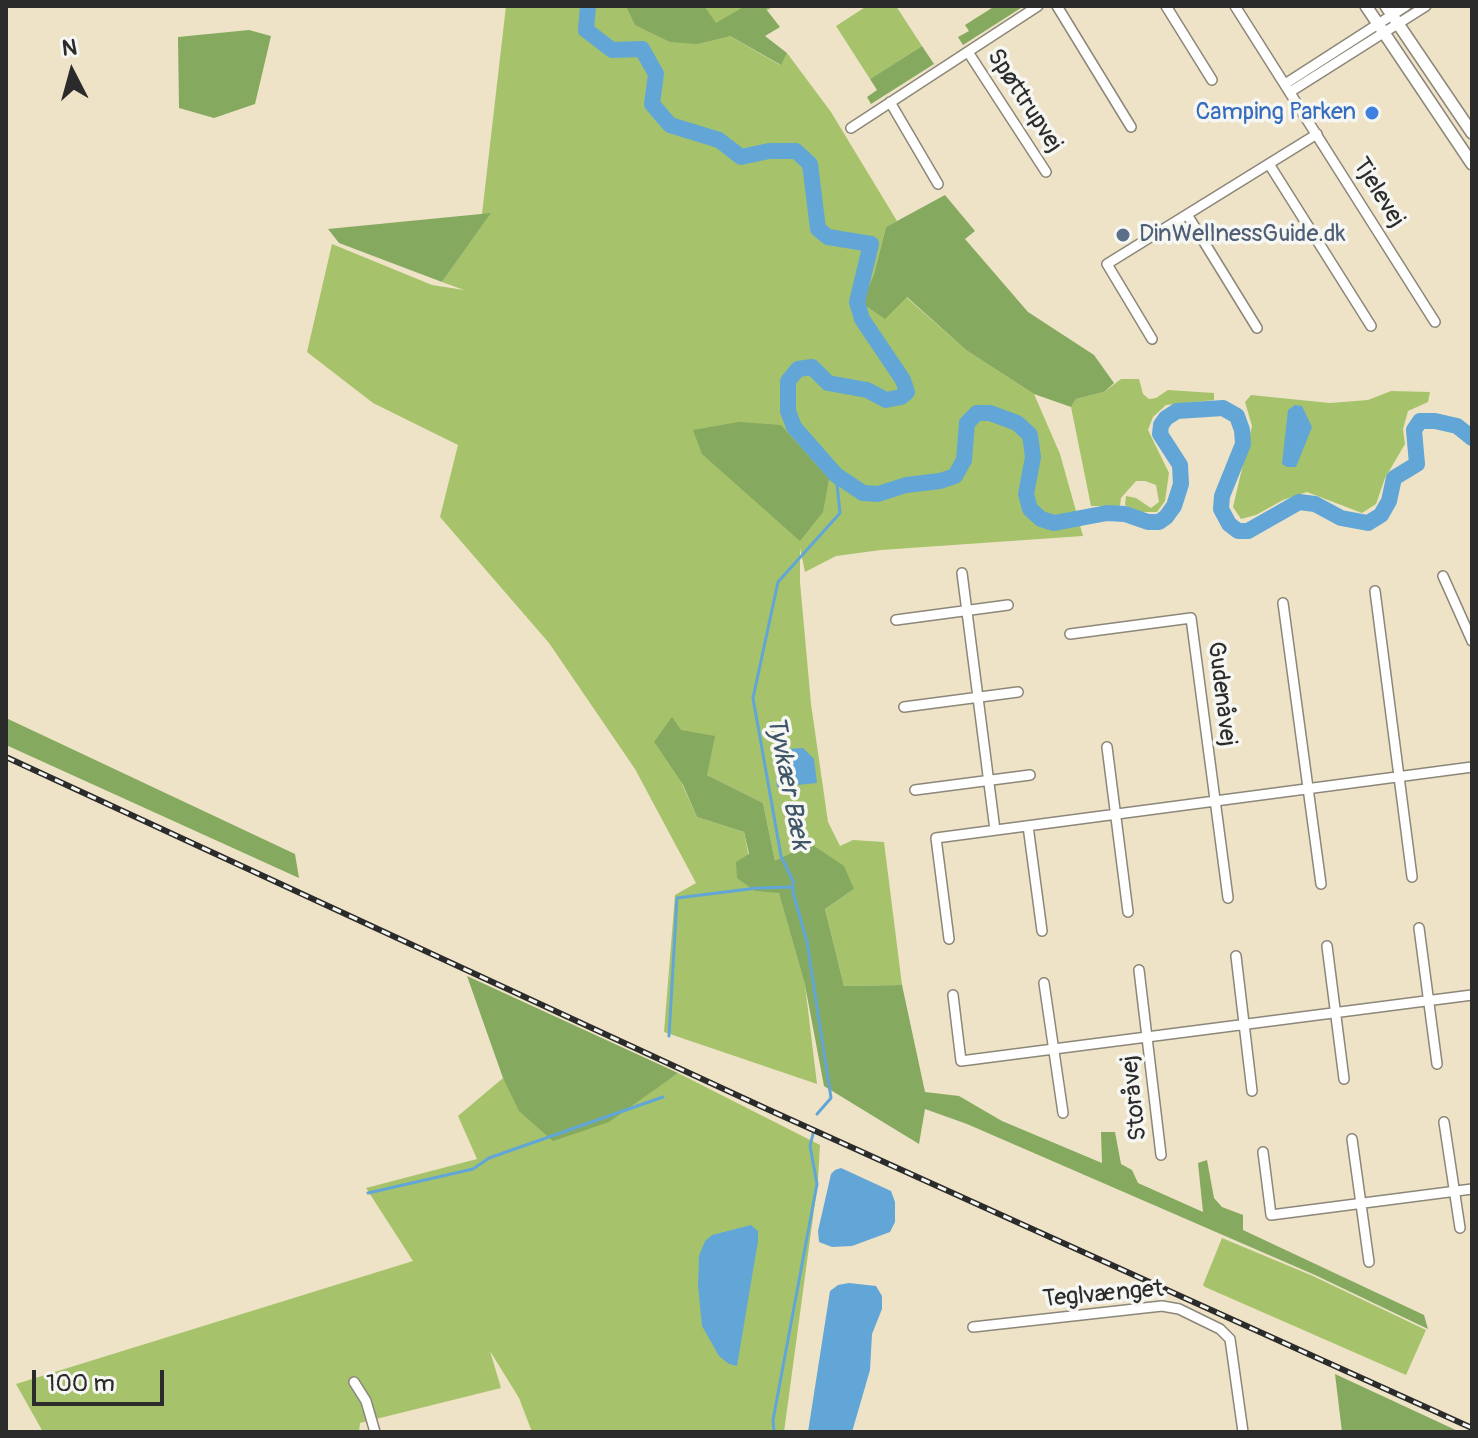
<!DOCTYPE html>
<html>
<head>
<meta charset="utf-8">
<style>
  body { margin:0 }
  #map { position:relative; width:1478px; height:1438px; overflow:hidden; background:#eee3c7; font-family:Pangolin,sans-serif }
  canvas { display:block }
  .frame { position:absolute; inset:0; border:8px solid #2b2b2b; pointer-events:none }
  .north { position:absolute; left:32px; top:32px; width:80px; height:80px; -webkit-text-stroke:6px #f6f6f2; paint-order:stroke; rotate:354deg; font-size:22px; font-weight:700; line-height:32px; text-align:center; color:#2b2b2b }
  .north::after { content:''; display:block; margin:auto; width:28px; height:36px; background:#2b2b2b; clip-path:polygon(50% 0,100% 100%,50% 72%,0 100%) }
  .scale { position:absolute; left:32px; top:1370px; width:132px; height:36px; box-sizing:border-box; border:4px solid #2b2b2b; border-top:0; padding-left:10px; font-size:24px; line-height:28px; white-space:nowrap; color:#2b2b2b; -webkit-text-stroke:6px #f6f6f2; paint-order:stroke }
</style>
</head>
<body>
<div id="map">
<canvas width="1478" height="1438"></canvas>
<div class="frame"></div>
<div class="north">N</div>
<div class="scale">100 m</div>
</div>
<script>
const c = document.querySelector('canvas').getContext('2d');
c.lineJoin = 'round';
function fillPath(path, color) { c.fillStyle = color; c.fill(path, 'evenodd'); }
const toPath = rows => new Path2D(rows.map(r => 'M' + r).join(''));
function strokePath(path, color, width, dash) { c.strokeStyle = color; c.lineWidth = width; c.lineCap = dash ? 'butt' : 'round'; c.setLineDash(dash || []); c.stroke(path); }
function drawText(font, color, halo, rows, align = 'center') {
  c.font = font + ' Pangolin,sans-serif'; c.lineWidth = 7; c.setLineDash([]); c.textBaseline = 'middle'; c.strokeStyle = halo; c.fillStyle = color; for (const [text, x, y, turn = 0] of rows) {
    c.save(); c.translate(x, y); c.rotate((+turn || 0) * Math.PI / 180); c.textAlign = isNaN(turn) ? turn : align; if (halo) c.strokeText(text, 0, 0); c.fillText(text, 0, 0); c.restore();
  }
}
fillPath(toPath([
  [506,6,774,6,728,35,780,65,787,53,831,112,897,221,886,227,874,274,862,303,906,297,966,350,1034,394,1060,454,1083,536,881,550,836,556,805,572,800,548,800,582,811,704,828,822,840,846,853,840,884,842,902,985,844,986,825,909,854,889,775,861,763,803,707,775,654,742,681,782,697,817,744,832,755,891,779,892,805,985,817,1084,664,1032,675,895,696,883,635,769,549,643,440,517,458,445,373,403,307,352,332,244,432,285,464,290,442,282,490,214,482,214],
  [867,6,896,6,922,46,870,79,836,26],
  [1121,379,1139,379,1143,394,1149,399,1156,398,1168,390,1214,393,1214,400,1166,405,1153,417,1148,430,1169,473,1165,501,1157,512,1137,512,1125,505,1126,496,1136,498,1151,508,1159,502,1156,485,1145,481,1136,481,1121,498,1120,506,1091,506,1071,407,1076,399,1104,392],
  [1391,391,1430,392,1428,402,1408,411,1403,429,1405,444,1385,478,1376,504,1362,513,1307,492,1283,500,1256,515,1241,519,1233,507,1252,426,1245,402,1251,395,1330,403,1368,400],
  [678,1073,820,1145,818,1180,784,1432,532,1432,519,1398,490,1351,501,1388,360,1423,359,1432,43,1432,16,1384,413,1261,366,1188,477,1159,458,1116,503,1078,504,1080,656,1087],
  [1222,1238,1313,1276,1426,1330,1406,1375,1205,1287,1203,1285]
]), '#a6c36b');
fillPath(toPath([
  [626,6,704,6,716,23,745,6,770,6,766,9,780,27,765,36,787,53,781,65,730,36,697,44,670,42,635,25],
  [995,6,1024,6,963,45,958,37,969,31,965,25],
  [249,30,271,36,255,104,214,118,179,108,178,37],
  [922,46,934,64,871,104,867,97,877,90,870,79],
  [945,195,975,231,965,239,1028,312,1094,355,1114,383,1104,392,1076,399,1071,407,1034,394,966,350,907,297,885,319,862,303,874,274,886,227],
  [491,213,442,282,339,243,328,229],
  [739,422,781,425,829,479,823,512,800,541,702,454,693,430],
  [672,717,681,730,715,736,707,775,763,803,775,861,811,844,844,866,854,889,825,909,844,986,902,985,925,1092,959,1096,1002,1121,1102,1163,1101,1132,1115,1132,1121,1164,1132,1170,1138,1183,1203,1212,1198,1163,1207,1160,1214,1198,1222,1207,1243,1215,1243,1230,1424,1315,1428,1329,1315,1275,967,1124,925,1109,919,1144,824,1086,805,985,779,893,755,891,737,878,736,862,749,854,744,832,697,817,683,785,654,742],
  [6,718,295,854,299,878,6,745],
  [467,976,678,1073,609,1122,553,1141,519,1111,503,1078],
  [1335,1374,1460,1432,1342,1432]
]), '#84a95f');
fillPath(toPath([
  [1295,405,1302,406,1312,427,1296,467,1287,467,1282,464,1288,410],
  [803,748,814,759,817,783,777,787,775,757,784,749],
  [841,1168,891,1191,895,1202,895,1222,890,1232,852,1246,832,1247,819,1242,818,1231,831,1174,835,1170],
  [751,1225,758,1231,758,1241,737,1366,729,1364,719,1356,702,1326,698,1285,699,1256,705,1241,712,1235],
  [849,1283,876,1286,882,1296,882,1309,872,1334,870,1370,852,1432,808,1432,830,1291,838,1285]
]), '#61a6d6');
strokePath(toPath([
  [669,1036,677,898,757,888,793,887],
  [817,1114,831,1098,807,942,793,892,793,881,781,856,753,698,778,582,840,513,836,475],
  [368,1193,473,1169,489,1158,663,1097],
  [774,1432,773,1420,817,1184,810,1146,814,1130]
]), '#61a6d6', 3);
strokePath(toPath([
  [588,6,586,30,612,50,642,49,656,74,652,104,670,125,719,140,741,157,769,151,796,151,810,164,818,229,828,237,871,244,857,302,862,319,903,380,907,392,901,397,886,400,867,390,828,383,812,367,798,369,788,381,788,411,794,427,836,475,863,493,878,494,906,485,940,481,955,476,964,460,967,423,977,413,990,413,1017,423,1030,435,1033,457,1026,494,1030,509,1041,519,1054,523,1107,513,1125,514,1148,522,1159,522,1166,517,1174,506,1181,484,1180,465,1160,434,1161,425,1166,418,1177,411,1223,408,1237,416,1242,430,1243,444,1222,496,1221,509,1229,524,1238,531,1248,531,1299,502,1315,504,1341,518,1368,523,1381,515,1389,501,1394,478,1417,464,1414,430,1420,421,1435,421,1457,426,1472,438]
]), '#61a6d6', 16);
const minor = toPath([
  [1057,6,1131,127],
  [1166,6,1212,80],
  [1235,6,1435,322],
  [968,52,1046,172],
  [1285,84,1406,6],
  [1290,92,1426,6],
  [890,102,938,184],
  [851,128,1038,6],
  [1269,164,1371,326],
  [1188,216,1257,328],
  [1152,339,1107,264,1317,134],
  [962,573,995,830],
  [1443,576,1472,641],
  [1375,591,1412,877],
  [1283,603,1321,884],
  [896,620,1008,605],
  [1070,634,1191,618,1228,898],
  [904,707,1018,692],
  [1107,747,1128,912],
  [915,790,1030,775],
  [1028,826,1042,931],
  [1419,928,1437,1064],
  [949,939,936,838,1472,767],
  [1327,946,1344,1079],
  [1236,956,1252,1091],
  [1139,970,1161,1155],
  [1044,983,1063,1113],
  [953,995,961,1061,1472,995],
  [1444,1122,1460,1228],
  [1352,1139,1369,1262],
  [1263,1152,1271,1215,1472,1189],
  [973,1327,1162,1306,1179,1309,1220,1329,1230,1339,1243,1432],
  [354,1382,366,1401,375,1432]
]);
const major = toPath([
  [1366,6,1472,164],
  [1386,6,1472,133]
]);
strokePath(minor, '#8c8779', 12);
strokePath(major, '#8c8779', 14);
strokePath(minor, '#fff', 9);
strokePath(major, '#fff', 11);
const rail = toPath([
  [6,757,767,1109,1472,1428]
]);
strokePath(rail, '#2b2b2b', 6);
strokePath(rail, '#f6f6f2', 3, [9]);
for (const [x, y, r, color] of [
  [1372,113,8,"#3f7fe0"],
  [1123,235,8,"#5c6f8a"]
]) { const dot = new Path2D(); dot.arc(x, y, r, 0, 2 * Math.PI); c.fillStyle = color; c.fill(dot); strokePath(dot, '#f6f6f2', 3); }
drawText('24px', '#2b2b2b', '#f6f6f2', [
  ["Spøttrupvej",1024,101,57],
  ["Tjelevej",1378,193,58],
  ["Gudenåvej",1221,694,83],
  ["Storåvej",1135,1098,-96],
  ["Teglvænget",1103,1295,-5]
]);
drawText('24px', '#366cbe', '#f6f6f2', [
  ["Camping Parken",1356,113]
], 'right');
drawText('24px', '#4e5e75', '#f6f6f2', [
  ["DinWellnessGuide.dk",1139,235]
], 'left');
drawText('italic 26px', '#3e5667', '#f6f6f2', [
  ["Tyvkær Bæk",787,783,79]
]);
</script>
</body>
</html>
